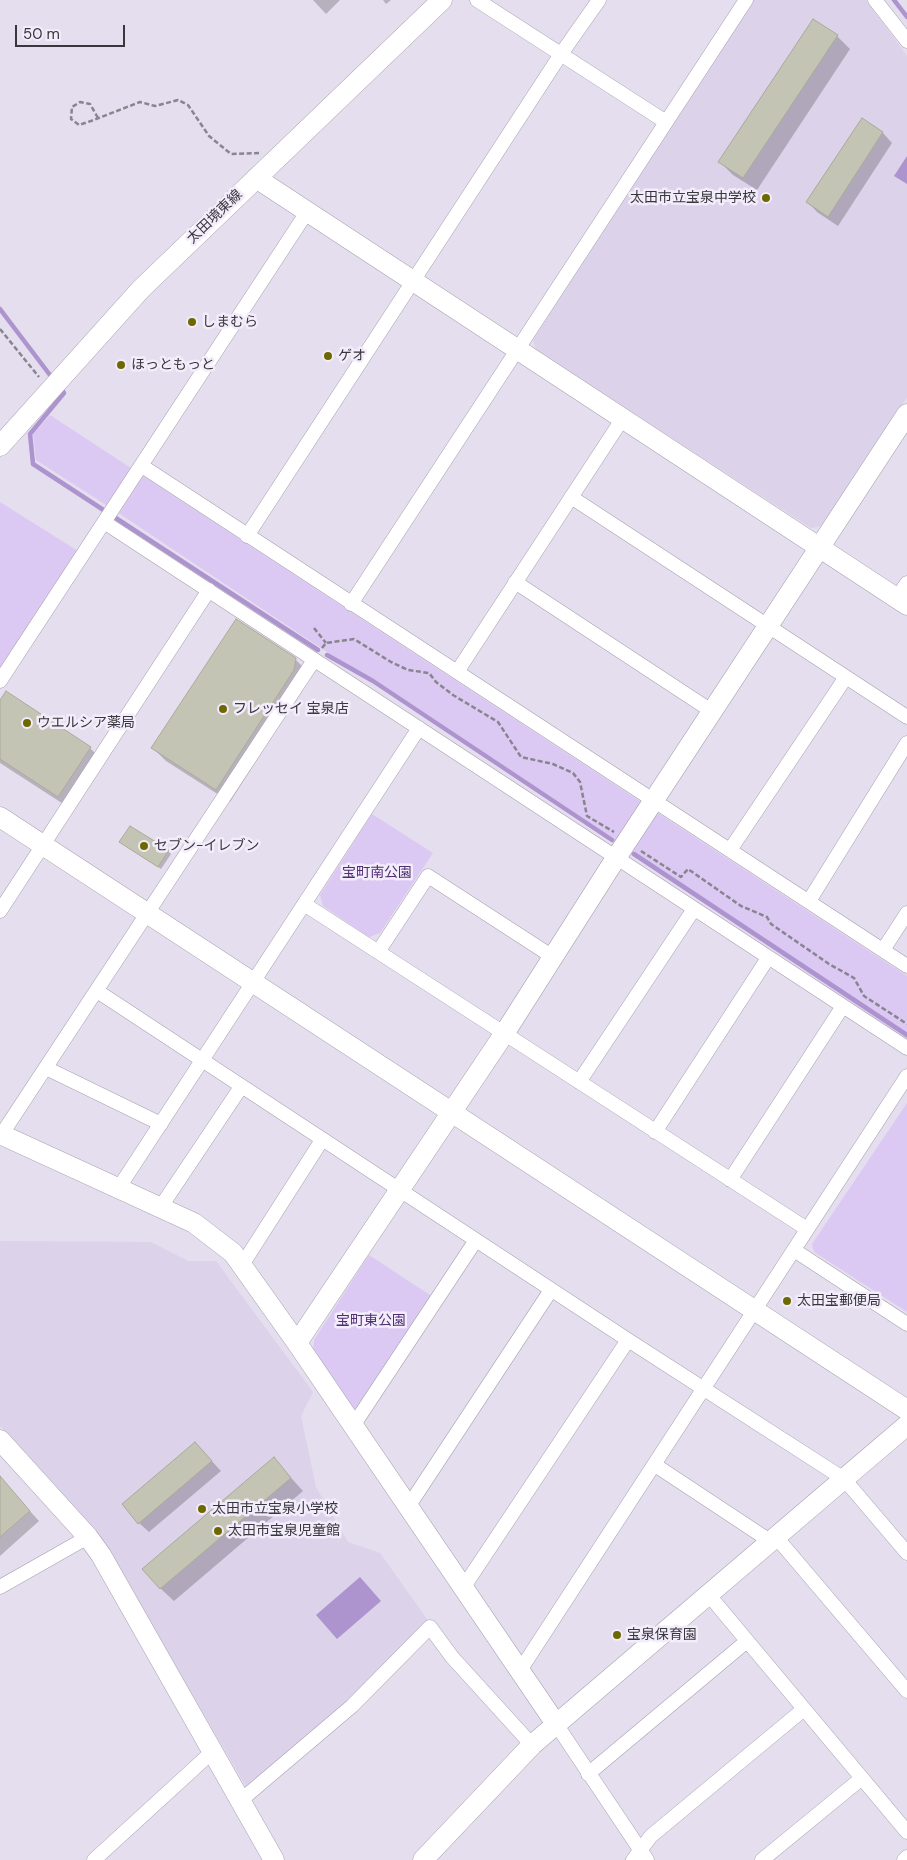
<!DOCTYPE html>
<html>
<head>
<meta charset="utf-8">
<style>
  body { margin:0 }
  #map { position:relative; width:907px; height:1860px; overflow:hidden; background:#e5deee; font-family:"DM Sans",sans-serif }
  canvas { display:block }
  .scale { position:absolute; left:15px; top:25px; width:110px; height:22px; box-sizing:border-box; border:2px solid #39373d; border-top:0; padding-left:6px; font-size:15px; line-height:18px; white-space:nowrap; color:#39373d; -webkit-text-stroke:4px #f2ecfb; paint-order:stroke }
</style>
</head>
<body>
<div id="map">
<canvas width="907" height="1860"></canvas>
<div class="scale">50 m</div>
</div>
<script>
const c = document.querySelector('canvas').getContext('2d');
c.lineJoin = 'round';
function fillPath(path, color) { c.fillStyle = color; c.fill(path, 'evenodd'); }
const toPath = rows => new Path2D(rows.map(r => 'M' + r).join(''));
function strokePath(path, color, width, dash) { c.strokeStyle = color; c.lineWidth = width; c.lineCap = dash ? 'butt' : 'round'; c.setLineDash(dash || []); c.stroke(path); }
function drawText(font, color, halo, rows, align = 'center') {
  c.font = font + ' "DM Sans","Noto Sans JP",sans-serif'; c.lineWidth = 5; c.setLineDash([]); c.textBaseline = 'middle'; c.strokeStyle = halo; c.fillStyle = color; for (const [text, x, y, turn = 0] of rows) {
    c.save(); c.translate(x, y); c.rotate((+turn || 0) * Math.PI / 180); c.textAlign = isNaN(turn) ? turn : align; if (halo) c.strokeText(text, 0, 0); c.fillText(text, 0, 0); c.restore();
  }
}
fillPath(toPath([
  [753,0,866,0,907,56,907,397,822,526,811,528,536,350,533,340],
  [0,1241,151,1242,188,1261,216,1261,313,1392,301,1416,316,1487,348,1542,380,1553,429,1622,350,1703,248,1790,106,1547,0,1426]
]), '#dcd2e9');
fillPath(toPath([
  [50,415,907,976,907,1039,120,514,36,460,33,434],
  [0,502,78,551,0,670],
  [372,814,433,853,380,933,369,937,323,906,320,895],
  [907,1103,907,1312,814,1252,812,1244],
  [369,1255,433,1297,360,1408,350,1409,313,1354,314,1340]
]), '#dbc9f3');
fillPath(toPath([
  [907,156,907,184,894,176],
  [360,1577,381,1601,337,1639,316,1615]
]), '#ad94ce');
fillPath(toPath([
  [313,0,340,0,326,14],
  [383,0,391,0,386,4],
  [837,36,850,49,757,190,733,175,720,162],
  [862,120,883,133,892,143,838,226,817,212,808,202],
  [295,659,308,672,306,683,230,802,166,761,153,748],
  [0,702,90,748,103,761,71,809,0,763],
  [124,845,168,851,171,854,161,869],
  [195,1443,221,1471,149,1532,139,1523],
  [274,1459,303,1491,174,1601,160,1588],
  [0,1478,39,1521,0,1556]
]), '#0003');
strokePath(toPath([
  [894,0,907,17],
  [0,309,53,379],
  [60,387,64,393,30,434,33,464,318,650],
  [327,655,373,681,612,840],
  [634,854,907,1035]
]), '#ad94ce', 4.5);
const building = toPath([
  [813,19,838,35,743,178,718,162,813,19],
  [862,118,883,132,828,217,806,202,862,118],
  [236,619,296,658,294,670,216,790,151,748,236,619],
  [6,691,91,747,58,797,0,759,0,700,6,691],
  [130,826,169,850,158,867,119,842,130,826],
  [195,1442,212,1461,138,1524,122,1504,195,1442],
  [274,1457,291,1478,160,1589,142,1569,274,1457],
  [0,1476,30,1511,0,1537,0,1476]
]);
fillPath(building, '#c4c4b4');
strokePath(building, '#aaaa9a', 1);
const street = toPath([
  [477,0,666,122],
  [875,0,907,41],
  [142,466,907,966],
  [571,497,907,717],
  [104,522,907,1048],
  [247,536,561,54,599,0],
  [515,582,713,712],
  [897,598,907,583],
  [351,604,746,0],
  [457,672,623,418],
  [0,681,307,212],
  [730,850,846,677],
  [809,901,907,743],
  [304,904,807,1229],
  [0,911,209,590],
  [883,950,907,913],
  [378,952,428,876,553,957],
  [97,991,628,1340,844,1479,907,1553],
  [46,1068,161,1124],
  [579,1082,694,909],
  [655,1132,768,958],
  [0,1137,314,660],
  [730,1180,843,1006],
  [118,1189,419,728],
  [160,1208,241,1087],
  [794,1250,907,1324],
  [242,1265,322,1140],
  [353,1426,476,1240],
  [655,1465,770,1541],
  [408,1507,551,1290],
  [776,1537,907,1691],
  [0,1587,88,1537],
  [463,1588,628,1340],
  [708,1594,907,1832],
  [519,1672,907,1076],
  [556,1724,647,1860],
  [588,1774,747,1641],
  [240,1801,352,1706,430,1627,452,1657,532,1745],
  [94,1860,212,1752],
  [633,1860,651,1836,804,1709],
  [762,1860,862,1778],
  [904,1860,907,1857]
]);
const secondary = toPath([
  [256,178,907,605],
  [0,446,141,289,442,0],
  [0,817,907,1410],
  [0,1134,194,1223,233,1253,297,1343,556,1724],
  [297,1343,504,1034,616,858,907,414],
  [0,1440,88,1537,101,1555,274,1860],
  [423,1860,532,1745,907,1425]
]);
strokePath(street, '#a7a1af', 15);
strokePath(secondary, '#a7a1af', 21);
strokePath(toPath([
  [98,118,90,104,80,102,72,107,71,119,79,125,91,121,140,102,155,106,178,100,188,105,209,136,231,154,259,153],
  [0,329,39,377],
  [314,628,326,643],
  [322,648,326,643,354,639,391,662,408,670,429,673,436,682,453,695,498,722,521,757,553,764,573,773,580,782,587,816,614,832],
  [641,851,681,877,688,869,741,906,767,917,771,924,829,964,854,978,864,996,907,1024]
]), '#89858f', 2.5, [5, 2.5]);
strokePath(street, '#fff', 14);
strokePath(secondary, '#fff', 20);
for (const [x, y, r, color] of [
  [766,198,5,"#6d6800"],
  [192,322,5,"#6d6800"],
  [328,356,5,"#6d6800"],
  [121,365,5,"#6d6800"],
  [223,709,5,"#6d6800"],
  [27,723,5,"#6d6800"],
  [144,846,5,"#6d6800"],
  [787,1301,5,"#6d6800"],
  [202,1509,5,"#6d6800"],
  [218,1531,5,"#6d6800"],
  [617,1635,5,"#6d6800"]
]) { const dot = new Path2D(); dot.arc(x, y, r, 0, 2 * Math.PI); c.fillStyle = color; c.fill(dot); strokePath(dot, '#f2ecfb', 2); }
drawText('14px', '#39373d', '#f2ecfb', [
  ["太田市立宝泉中学校",756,198,"right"],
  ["しまむら",202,322],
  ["ゲオ",338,356],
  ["ほっともっと",131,365],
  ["フレッセイ 宝泉店",233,709],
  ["ウエルシア薬局",37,723],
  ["セブン-イレブン",154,846],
  ["太田宝郵便局",797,1301],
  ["太田市立宝泉小学校",212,1509],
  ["太田市宝泉児童館",228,1531],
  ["宝泉保育園",627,1635]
], 'left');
drawText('14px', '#39373d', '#f2ecfb', [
  ["太田境東線",215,217,-44]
]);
drawText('14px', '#502d73', '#f2ecfb', [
  ["宝町南公園",377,873],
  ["宝町東公園",371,1321]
]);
</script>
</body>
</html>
